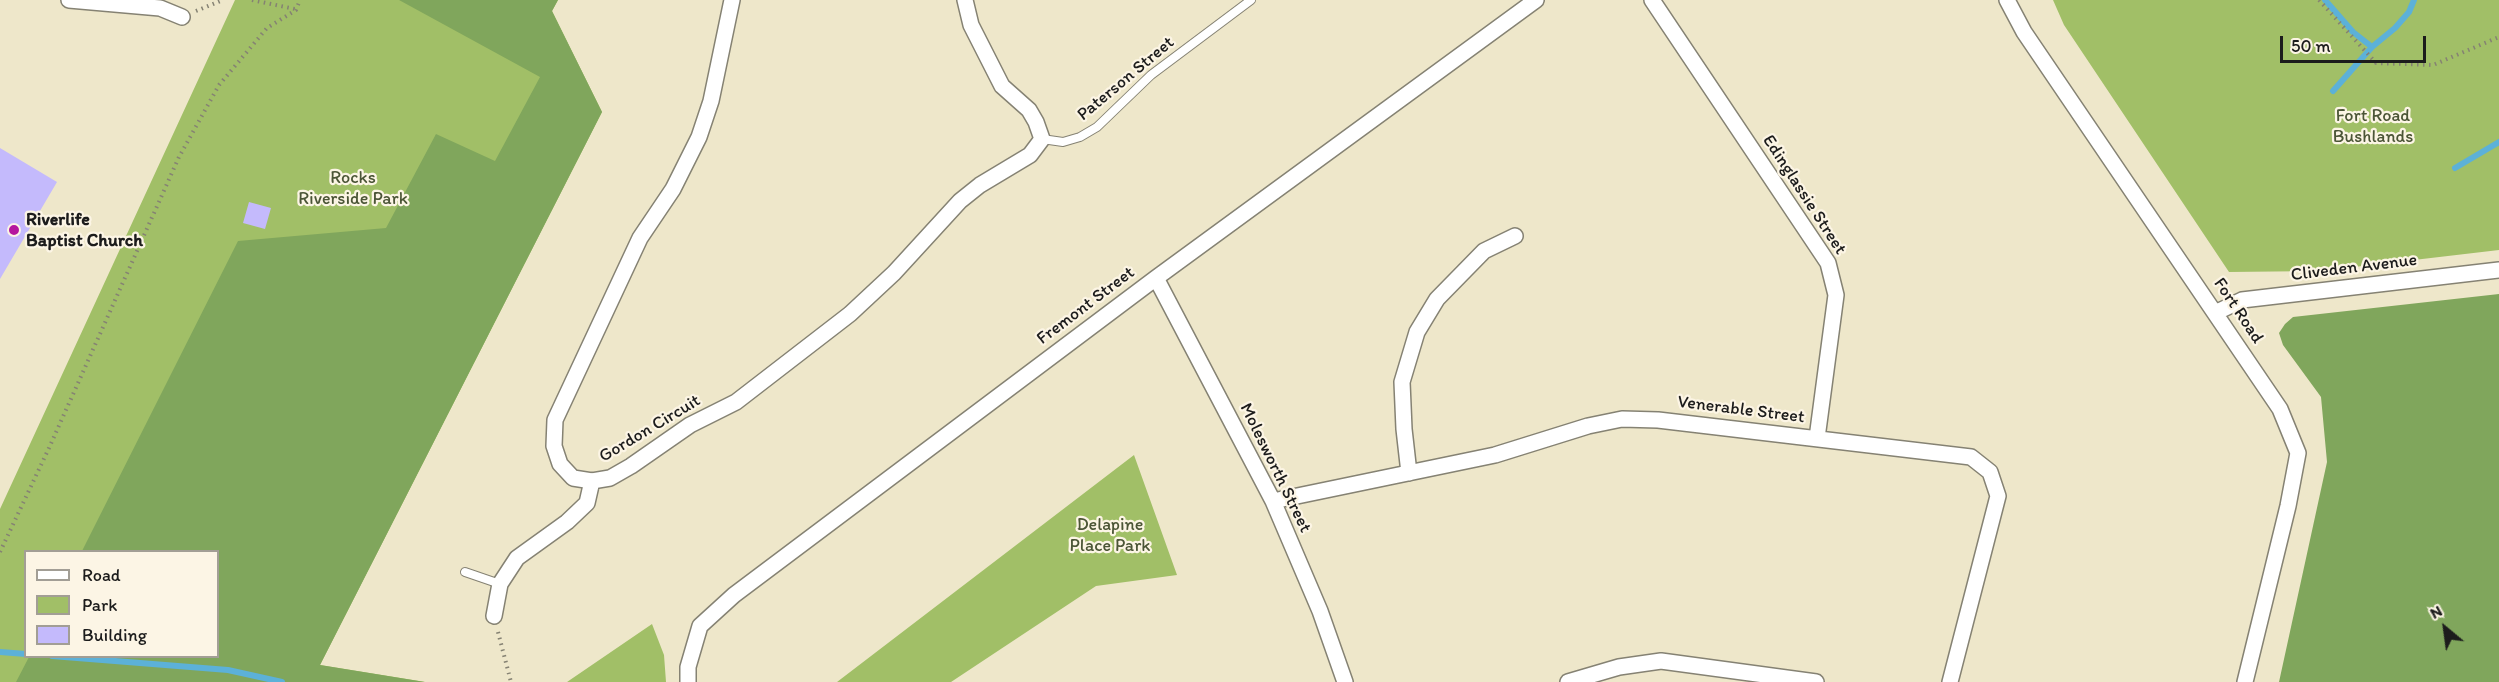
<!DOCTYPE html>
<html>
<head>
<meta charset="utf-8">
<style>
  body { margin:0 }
  #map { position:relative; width:2499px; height:682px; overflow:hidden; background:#eee7ca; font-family:Itim,sans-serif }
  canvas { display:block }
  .legend { position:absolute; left:24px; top:550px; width:195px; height:108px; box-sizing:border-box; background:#fcf5e5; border:2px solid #a29e95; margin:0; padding:8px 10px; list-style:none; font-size:18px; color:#1c1c1c }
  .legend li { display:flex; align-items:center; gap:12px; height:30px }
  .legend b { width:30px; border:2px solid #a29e95 }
  .north { position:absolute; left:2415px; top:598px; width:60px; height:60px; -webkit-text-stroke:4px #fcf5e5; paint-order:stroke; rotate:331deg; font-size:16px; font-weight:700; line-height:24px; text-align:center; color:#1c1c1c }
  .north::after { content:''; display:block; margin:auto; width:21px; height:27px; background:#1c1c1c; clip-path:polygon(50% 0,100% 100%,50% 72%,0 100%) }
  .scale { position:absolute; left:2280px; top:36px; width:146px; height:27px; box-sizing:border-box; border:3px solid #1c1c1c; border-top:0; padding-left:8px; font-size:18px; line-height:21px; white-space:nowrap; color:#1c1c1c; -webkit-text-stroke:4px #fcf5e5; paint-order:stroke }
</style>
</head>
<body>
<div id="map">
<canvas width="2499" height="682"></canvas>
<ul class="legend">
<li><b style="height:8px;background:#fff"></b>Road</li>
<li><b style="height:16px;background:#a1bf67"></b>Park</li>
<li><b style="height:16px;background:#c4bafc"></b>Building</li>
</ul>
<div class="north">N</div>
<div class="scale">50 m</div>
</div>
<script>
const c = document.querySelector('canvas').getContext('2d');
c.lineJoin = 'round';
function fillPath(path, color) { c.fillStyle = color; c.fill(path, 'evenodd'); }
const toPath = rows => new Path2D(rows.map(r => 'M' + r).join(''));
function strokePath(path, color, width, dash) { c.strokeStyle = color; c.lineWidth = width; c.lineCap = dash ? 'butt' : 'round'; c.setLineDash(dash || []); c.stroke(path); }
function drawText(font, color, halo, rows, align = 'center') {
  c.font = font + ' Itim,sans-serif'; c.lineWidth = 4.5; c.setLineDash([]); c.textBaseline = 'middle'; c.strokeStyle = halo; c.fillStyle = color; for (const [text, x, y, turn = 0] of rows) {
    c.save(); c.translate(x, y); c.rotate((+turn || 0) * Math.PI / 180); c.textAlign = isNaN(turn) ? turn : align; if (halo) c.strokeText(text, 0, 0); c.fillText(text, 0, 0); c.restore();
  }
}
fillPath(toPath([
  [235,0,558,0,552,11,602,112,320,665,425,682,0,682,0,509],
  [26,552,218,552,218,656,26,656],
  [2053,0,2499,0,2499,250,2320,271,2229,272,2064,25],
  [1134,455,1177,575,1096,586,951,682,837,682],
  [652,624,664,655,666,682,567,682]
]), '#a1bf67');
fillPath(toPath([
  [399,0,558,0,552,11,602,112,320,665,425,682,16,682,29,657,218,656,218,552,82,551,238,241,386,228,436,134,495,161,540,77],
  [2499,294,2499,682,2279,682,2327,462,2321,397,2283,345,2279,333,2285,324,2293,317]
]), '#80a65c');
strokePath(toPath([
  [2325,0,2353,32,2372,47],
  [2333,91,2372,47,2395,28,2409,12,2414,0],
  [2455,168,2499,142],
  [0,652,26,654],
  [52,656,228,670,282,682]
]), '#5cb1d8', 6);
fillPath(toPath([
  [0,148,57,182,0,279],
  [249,202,271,208,265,229,243,223]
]), '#c4bafc');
const service = toPath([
  [1042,139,1063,142,1080,137,1097,127,1151,75,1251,0],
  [465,572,500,584]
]);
const minor = toPath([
  [69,0,160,8,182,17],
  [732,0,711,101,699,137,673,189,640,238,555,420,554,446,560,464,573,478,592,481,610,478,631,466,690,425,736,402,850,314,894,273,960,201,980,185,1030,155,1042,139,1036,122,1029,110,1002,86,971,25,965,0],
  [1652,0,1828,263,1836,295,1817,438],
  [2007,0,2024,32,2280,409,2298,453,2288,506,2245,682],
  [1156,278,1273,501,1320,611,1345,682],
  [2215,313,2242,300,2499,270],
  [1409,473,1404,429,1402,382,1417,332,1437,299,1484,251,1515,236],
  [1273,501,1495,455,1588,426,1622,419,1658,420,1971,457,1990,472,1998,496,1950,682],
  [494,616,500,584,517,558,567,522,587,503,592,481],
  [688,682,688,667,700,626,734,595,1156,278,1536,0],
  [1568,682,1619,667,1661,661,1816,682]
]);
strokePath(service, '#858273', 10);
strokePath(minor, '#858273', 18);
strokePath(toPath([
  [252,0,295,9],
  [2319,0,2376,63,2433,65,2499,37],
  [196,11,223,0],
  [0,552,49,448,179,157,219,85,267,28,296,10,300,0],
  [498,632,511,682]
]), '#858273', 4, [1.5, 4.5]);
strokePath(service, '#fff', 8);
strokePath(minor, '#fff', 15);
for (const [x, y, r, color] of [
  [14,230,6,"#b5179e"]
]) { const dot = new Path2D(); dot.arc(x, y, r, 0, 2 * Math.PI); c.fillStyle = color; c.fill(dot); strokePath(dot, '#fcf5e5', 2); }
drawText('18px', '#1c1c1c', '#fcf5e5', [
  ["Paterson Street",1126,79,-40],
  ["Edinglassie Street",1804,195,57],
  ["Cliveden Avenue",2354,268,-7],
  ["Fremont Street",1086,306,-37],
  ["Fort Road",2238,311,56],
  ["Venerable Street",1741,410,7],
  ["Gordon Circuit",650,429,-31],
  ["Molesworth Street",1275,468,64]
]);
drawText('18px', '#4b5536', '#fcf5e5', [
  ["Fort Road",2373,116],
  ["Bushlands",2373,137],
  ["Rocks",353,178],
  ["Riverside Park",353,199],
  ["Delapine",1110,525],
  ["Place Park",1110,546]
]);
drawText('bold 18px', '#1c1c1c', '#fcf5e5', [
  ["Riverlife",26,220],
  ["Baptist Church",26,241]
], 'left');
</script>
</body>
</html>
